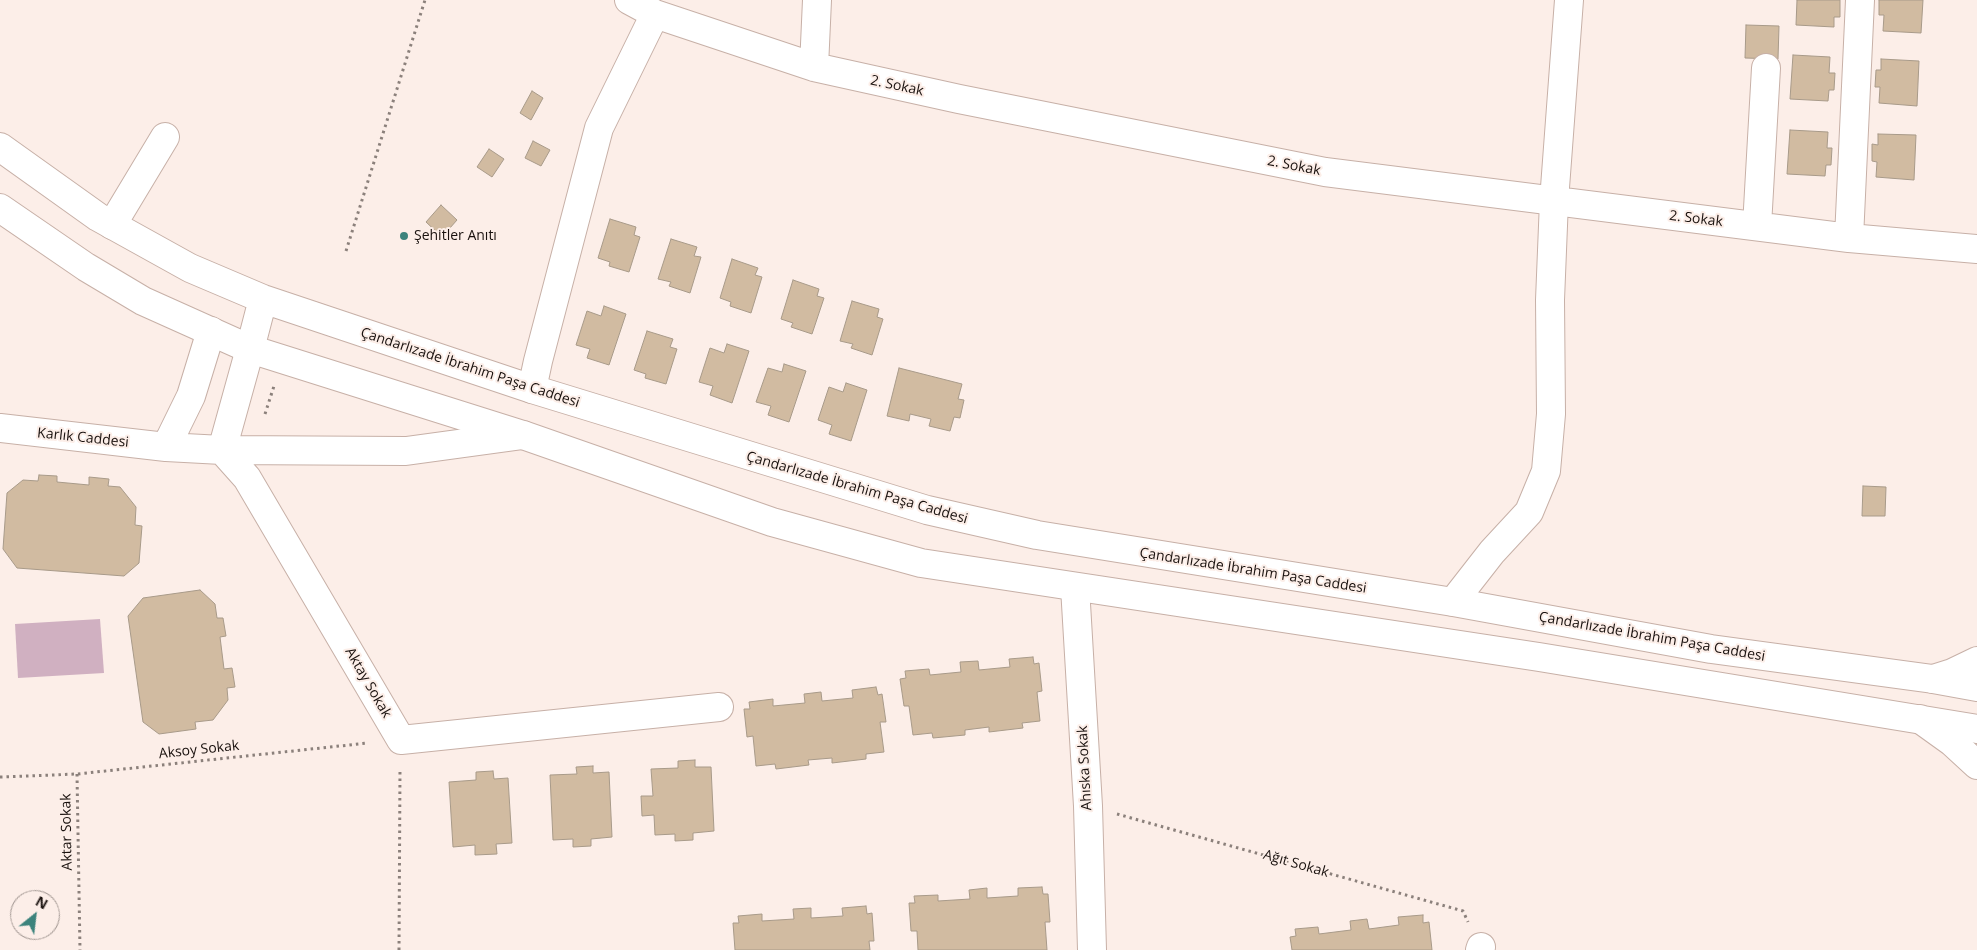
<!DOCTYPE html>
<html>
<head>
<meta charset="utf-8">
<style>
  body { margin:0 }
  #map { position:relative; width:1977px; height:950px; overflow:hidden; background:#fceee8; font-family:"Open Sans",sans-serif }
  canvas { display:block }
  .north { position:absolute; left:10px; top:890px; width:50px; height:50px; box-sizing:border-box; background:#fceee8; border:1px solid #a19691; border-radius:50%; rotate:29deg; font-size:14px; font-weight:700; line-height:20px; text-align:center; color:#19110e }
  .north::after { content:''; display:block; margin:auto; width:18px; height:22px; background:#3c837c; clip-path:polygon(50% 0,100% 100%,50% 72%,0 100%) }
</style>
</head>
<body>
<div id="map">
<canvas width="1977" height="950"></canvas>
<div class="north">N</div>
</div>
<script>
const c = document.querySelector('canvas').getContext('2d');
c.lineJoin = 'round';
function fillPath(path, color) { c.fillStyle = color; c.fill(path, 'evenodd'); }
const toPath = rows => new Path2D(rows.map(r => 'M' + r).join(''));
function strokePath(path, color, width, dash) { c.strokeStyle = color; c.lineWidth = width; c.lineCap = dash ? 'butt' : 'round'; c.setLineDash(dash || []); c.stroke(path); }
function drawText(font, color, halo, rows, align = 'center') {
  c.font = font + ' "Open Sans",sans-serif'; c.lineWidth = 4; c.setLineDash([]); c.textBaseline = 'middle'; c.strokeStyle = halo; c.fillStyle = color; for (const [text, x, y, turn = 0] of rows) {
    c.save(); c.translate(x, y); c.rotate((+turn || 0) * Math.PI / 180); c.textAlign = isNaN(turn) ? turn : align; if (halo) c.strokeText(text, 0, 0); c.fillText(text, 0, 0); c.restore();
  }
}
fillPath(toPath([
  [100,619,104,673,18,678,15,624]
]), '#d0b0c1');
const building = toPath([
  [1797,0,1840,0,1840,17,1834,17,1834,27,1796,25,1797,0],
  [1879,0,1923,0,1921,33,1883,31,1884,15,1879,15,1879,0],
  [1746,25,1779,26,1778,59,1745,58,1746,25],
  [1793,55,1830,57,1829,73,1835,73,1834,90,1829,90,1828,101,1790,99,1793,55],
  [1881,59,1919,61,1917,106,1879,103,1880,87,1875,87,1876,70,1881,70,1881,59],
  [532,91,543,98,531,120,520,113,532,91],
  [1790,130,1828,132,1827,148,1832,148,1831,165,1826,165,1825,176,1787,174,1790,130],
  [1878,134,1916,135,1914,180,1876,177,1877,162,1872,161,1872,144,1878,145,1878,134],
  [533,141,550,150,541,166,525,158,533,141],
  [489,149,504,159,492,177,477,167,489,149],
  [441,205,457,220,442,237,426,222,441,205],
  [610,219,636,227,634,235,640,237,629,272,609,266,610,262,598,258,610,219],
  [671,239,697,247,694,256,701,257,690,293,669,286,671,282,658,279,671,239],
  [732,259,758,268,755,275,762,277,751,313,730,306,731,302,720,298,732,259],
  [793,280,819,289,817,296,824,298,812,334,791,327,793,323,781,319,793,280],
  [852,301,879,309,877,317,883,319,872,355,851,348,853,344,840,341,852,301],
  [604,306,626,314,609,365,587,358,590,349,576,345,587,311,601,316,604,306],
  [647,331,673,339,670,347,677,349,666,384,645,378,646,374,634,370,647,331],
  [727,344,749,351,732,403,710,395,713,386,699,382,710,348,724,353,727,344],
  [784,364,806,371,789,422,768,415,771,406,756,402,768,368,782,372,784,364],
  [899,368,962,384,958,399,964,400,960,418,954,417,950,431,929,426,931,419,910,414,909,421,887,416,899,368],
  [846,383,867,390,851,441,829,434,832,425,818,420,829,387,843,392,846,383],
  [39,475,57,476,57,482,89,485,89,477,109,479,108,486,120,487,136,507,135,525,142,526,139,563,124,576,17,568,3,549,7,493,23,480,38,481,39,475],
  [1863,486,1886,487,1885,516,1862,516,1863,486],
  [200,590,215,604,217,618,223,618,226,636,220,637,224,669,232,668,235,687,227,688,228,700,213,720,195,722,196,729,159,734,143,722,128,616,143,598,200,590],
  [1033,657,1034,664,1039,663,1042,691,1037,692,1040,721,1022,723,1023,728,989,732,989,727,965,730,965,735,933,738,932,733,913,735,909,706,904,706,900,679,906,678,905,671,929,669,930,675,961,672,960,662,978,661,979,670,1010,667,1009,659,1033,657],
  [876,687,878,695,882,694,886,722,880,722,884,752,866,754,866,759,832,763,832,758,808,760,809,765,776,769,775,764,756,766,753,736,747,737,744,709,750,709,749,702,773,699,773,706,805,703,804,694,821,692,822,701,853,698,852,690,876,687],
  [695,760,695,767,711,767,714,831,693,833,693,840,675,841,675,834,655,835,654,815,642,816,641,796,653,796,651,769,678,768,678,761,695,760],
  [593,766,593,773,609,772,612,837,591,839,591,846,573,847,573,839,553,840,550,775,577,774,576,767,593,766],
  [493,771,494,779,508,778,512,843,496,844,497,854,475,855,475,845,453,847,449,782,476,780,476,772,493,771],
  [1042,887,1043,894,1048,894,1050,922,1045,922,1047,950,918,950,917,931,911,931,909,903,915,903,914,896,938,895,938,901,970,899,969,890,987,888,987,898,1018,896,1018,888,1042,887],
  [866,906,867,914,872,913,874,941,869,941,870,950,735,950,733,923,739,923,738,916,762,914,762,921,794,919,793,909,811,908,811,918,843,916,842,908,866,906],
  [1423,915,1423,923,1429,922,1432,950,1292,950,1290,937,1296,936,1295,929,1318,927,1319,934,1351,930,1350,921,1367,919,1369,929,1399,925,1398,917,1423,915]
]);
fillPath(building, '#d1bba1');
strokePath(building, '#a89a89', 1);
const minor = toPath([
  [629,0,655,14,814,67,959,99,1325,172,1849,238,1977,249],
  [814,67,817,0],
  [112,225,165,137],
  [1757,226,1766,68],
  [1849,238,1860,0],
  [250,349,222,450,247,478,401,740,719,707],
  [532,389,538,361,599,128,655,14],
  [0,428,166,447,222,450,406,451,523,435],
  [166,447,191,396,211,331],
  [1075,587,1088,806,1092,950],
  [1453,602,1492,552,1529,512,1546,471,1551,414,1550,300,1554,201,1569,0],
  [1933,679,1952,673,1977,661],
  [1920,719,1952,742,1977,765],
  [1480,950,1481,947]
]);
const major = toPath([
  [0,147,98,217,190,268,263,299,532,389,927,510,1037,535,1453,602,1711,649,1933,679,1977,687],
  [0,208,86,267,143,301,250,349,523,435,772,522,921,563,1539,657,1977,729],
  [250,349,263,299]
]);
strokePath(minor, '#c7b0a7', 30);
strokePath(major, '#c7b0a7', 30);
strokePath(toPath([
  [346,251,425,0],
  [265,414,274,386],
  [77,774,80,950],
  [0,777,77,774,368,743],
  [1117,814,1463,911,1468,922],
  [399,950,400,768]
]), '#8b807b', 3, [2.5, 4]);
strokePath(minor, '#fff', 28);
strokePath(major, '#fff', 28);
for (const [x, y, r, color] of [
  [404,236,5,"#3c837c"]
]) { const dot = new Path2D(); dot.arc(x, y, r, 0, 2 * Math.PI); c.fillStyle = color; c.fill(dot); strokePath(dot, '#fceee8', 2); }
drawText('14px', '#19110e', '#fceee8', [
  ["2. Sokak",897,86,12],
  ["2. Sokak",1294,166,11],
  ["2. Sokak",1696,219,7],
  ["Çandarlızade İbrahim Paşa Caddesi",470,368,18],
  ["Karlık Caddesi",83,438,6],
  ["Çandarlızade İbrahim Paşa Caddesi",857,488,16],
  ["Çandarlızade İbrahim Paşa Caddesi",1253,571,9],
  ["Çandarlızade İbrahim Paşa Caddesi",1652,637,10],
  ["Aktay Sokak",368,683,60],
  ["Aksoy Sokak",199,750,-6],
  ["Ahıska Sokak",1085,768,-93],
  ["Aktar Sokak",67,832,-91],
  ["Ağıt Sokak",1296,864,16]
]);
drawText('14px', '#19110e', '#fceee8', [
  ["Şehitler Anıtı",414,236]
], 'left');
</script>
</body>
</html>
